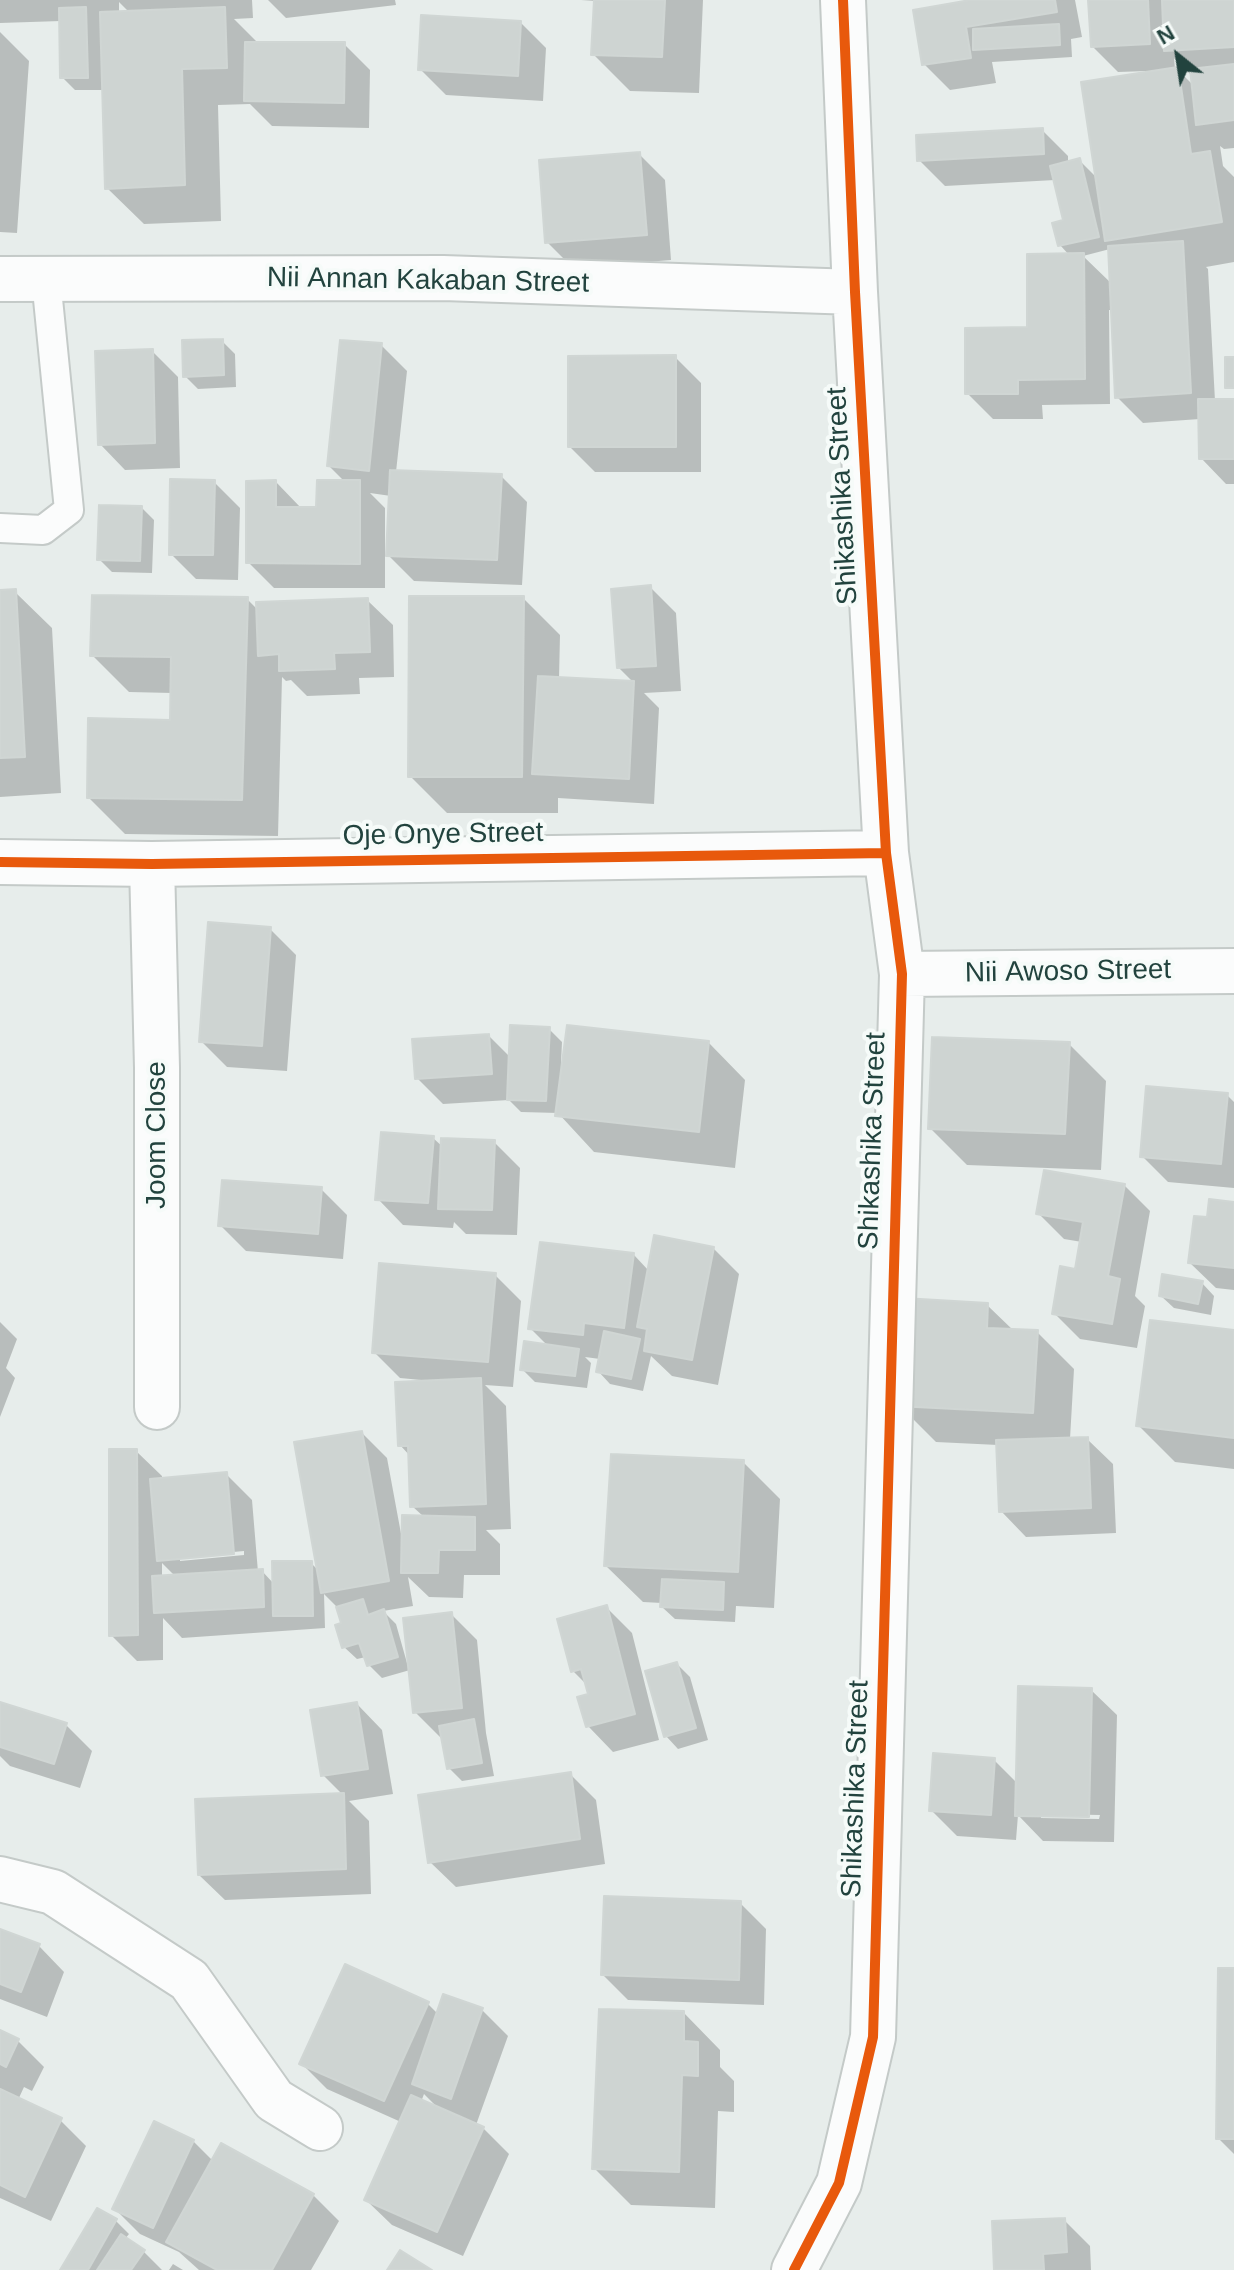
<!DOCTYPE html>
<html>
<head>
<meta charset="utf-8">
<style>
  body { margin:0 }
  #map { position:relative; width:1234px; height:2270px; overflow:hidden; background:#e7edeb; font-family:Arial,sans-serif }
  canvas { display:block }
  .north { position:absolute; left:1138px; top:16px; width:80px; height:80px; -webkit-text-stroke:6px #f6fbf9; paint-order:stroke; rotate:330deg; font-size:22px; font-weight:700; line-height:32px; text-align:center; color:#22433e }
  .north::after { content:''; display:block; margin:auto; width:28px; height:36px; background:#22433e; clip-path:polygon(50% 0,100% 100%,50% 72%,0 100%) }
</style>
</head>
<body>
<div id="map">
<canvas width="1234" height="2270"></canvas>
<div class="north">N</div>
</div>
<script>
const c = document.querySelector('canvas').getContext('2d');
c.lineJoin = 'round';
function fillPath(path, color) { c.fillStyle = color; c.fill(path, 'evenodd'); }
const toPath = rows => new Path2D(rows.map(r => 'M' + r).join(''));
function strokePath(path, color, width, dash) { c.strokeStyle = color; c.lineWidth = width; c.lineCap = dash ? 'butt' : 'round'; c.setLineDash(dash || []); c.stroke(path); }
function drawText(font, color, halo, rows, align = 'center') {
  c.font = font + ' Arial,sans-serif'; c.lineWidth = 8; c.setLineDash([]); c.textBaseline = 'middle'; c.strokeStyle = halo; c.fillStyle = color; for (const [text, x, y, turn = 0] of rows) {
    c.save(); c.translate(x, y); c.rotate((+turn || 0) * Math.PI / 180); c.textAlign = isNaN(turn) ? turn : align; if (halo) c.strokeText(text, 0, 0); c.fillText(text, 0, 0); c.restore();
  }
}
fillPath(toPath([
  [0,0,252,0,253,18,234,19,259,44,344,44,370,70,369,128,272,126,250,104,218,105,221,221,144,224,107,188,104,90,75,90,62,77,61,21,0,23],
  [119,2,130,13,119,13],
  [268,0,395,0,396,5,286,18],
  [581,0,703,0,699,93,630,91,593,54,596,1],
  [974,0,1075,0,1082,37,1071,39,1072,57,992,62,996,83,950,90,924,64],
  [1090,0,1234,0,1234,148,1224,149,1220,146,1223,166,1234,177,1234,262,1206,267,1208,269,1215,401,1234,401,1234,484,1226,484,1201,458,1200,419,1143,423,1117,397,1113,310,1109,310,1110,404,1042,405,1043,419,993,419,967,393,1029,329,1070,256,1060,245,1065,221,1055,180,945,186,919,160,1042,130,1068,156,1068,164,1080,161,1097,178,1148,74,1148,71,1118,72,1092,46],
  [1174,58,1192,76,1194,86,1177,69,1175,69],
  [1110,249,1112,284,1083,256],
  [520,22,546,48,543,101,446,95,420,69],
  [0,32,29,61,17,233,0,232],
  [639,154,665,180,671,260,573,268,547,242],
  [222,341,235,354,236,387,198,389,185,376],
  [381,345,407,371,396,472,501,476,527,502,522,585,414,581,388,555,391,496,370,493,385,508,385,588,274,588,248,562,276,482,302,509,318,509,345,482,329,466],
  [152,351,178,377,180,468,125,470,100,444],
  [675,357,701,383,701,472,595,472,570,447],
  [214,482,240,508,238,580,196,579,171,554],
  [142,508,154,520,152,573,112,572,99,559],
  [651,588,676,613,681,691,644,693,659,708,654,804,558,798,558,813,447,813,410,776,523,598,560,635,559,679,634,683,619,668],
  [0,592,15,592,52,628,61,793,0,797],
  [247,599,259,611,367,600,393,625,394,677,359,678,360,694,307,696,291,680,286,681,282,677,278,836,125,834,89,798,172,722,172,693,129,692,92,655],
  [270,929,296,955,287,1071,227,1067,201,1041],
  [549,1029,562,1042,561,1063,564,1063,709,1043,745,1080,735,1168,594,1152,558,1113,521,1112,509,1100,443,1104,417,1078,489,1036,511,1058],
  [1069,1044,1106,1081,1101,1170,967,1165,930,1128],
  [1227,1095,1234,1102,1234,1188,1168,1182,1142,1156],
  [433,1138,443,1147,494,1142,520,1168,517,1235,466,1234,454,1222,453,1228,403,1225,378,1199],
  [1124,1185,1150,1211,1135,1296,1145,1306,1137,1348,1080,1339,1054,1313,1077,1271,1082,1242,1064,1239,1038,1213],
  [321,1189,347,1215,343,1259,246,1251,220,1225],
  [1234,1204,1234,1290,1216,1288,1190,1263,1208,1219],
  [713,1248,739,1274,718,1385,672,1376,651,1356,643,1391,610,1384,598,1371,600,1359,585,1357,591,1363,587,1388,535,1382,522,1369,549,1347,530,1328,634,1255,649,1271],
  [495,1275,521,1301,513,1387,485,1385,506,1406,511,1529,486,1530,500,1544,500,1575,464,1575,463,1598,429,1597,408,1577,413,1606,383,1611,396,1624,407,1663,451,1614,477,1640,486,1733,494,1776,462,1781,449,1768,444,1738,441,1738,415,1712,410,1670,382,1678,369,1665,366,1657,357,1659,344,1647,344,1625,338,1608,324,1594,325,1628,182,1638,163,1618,163,1660,137,1661,111,1635,136,1451,162,1476,162,1480,226,1474,252,1500,258,1572,262,1571,274,1584,311,1563,318,1570,362,1433,387,1458,402,1539,404,1538,424,1517,412,1506,411,1457,400,1445,421,1380,400,1378,374,1352],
  [244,1551,244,1555,180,1561,180,1557],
  [162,1563,176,1577,162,1577],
  [1202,1283,1214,1296,1211,1315,1174,1308,1161,1296],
  [987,1305,1014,1331,1037,1332,1074,1369,1070,1439,1087,1439,1113,1464,1116,1533,1026,1537,1001,1511,998,1445,936,1442,899,1405],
  [0,1322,17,1339,6,1368,15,1378,0,1417],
  [1234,1332,1234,1469,1175,1462,1138,1425],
  [743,1462,780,1499,774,1608,736,1606,735,1622,675,1619,662,1607,662,1603,643,1602,606,1566],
  [606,1607,632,1633,659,1740,613,1752,588,1726,590,1696,588,1686,573,1671],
  [677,1664,690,1677,708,1740,678,1749,666,1736],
  [1091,1690,1117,1715,1114,1842,1043,1841,1018,1815,1016,1840,957,1836,931,1810,994,1760,1018,1784],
  [1041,1814,1100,1815,1099,1819,1041,1818],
  [0,1704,66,1725,92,1751,80,1788,10,1766,0,1756],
  [357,1704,382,1730,393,1794,349,1801,369,1821,371,1894,225,1900,199,1875,343,1795,323,1775],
  [570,1774,596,1800,605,1864,456,1887,430,1862],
  [740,1903,766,1929,764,2005,628,2000,603,1975],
  [0,1931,39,1946,64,1972,47,2017,0,1999],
  [1234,1970,1234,2154,1218,2138],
  [428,2004,438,2014,482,2010,508,2036,476,2125,483,2128,509,2154,463,2256,392,2225,366,2200,401,2122,327,2089,302,2064],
  [424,2094,439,2109,421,2102],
  [684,2013,720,2050,720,2067,734,2081,734,2112,718,2111,715,2208,631,2205,594,2168],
  [0,2033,18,2041,44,2067,32,2091,24,2087,18,2100,60,2120,86,2146,51,2221,0,2198],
  [193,2141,213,2161,313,2195,339,2221,311,2270,199,2270,179,2252,140,2234,115,2209],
  [97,2211,116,2221,129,2234,125,2239,143,2251,162,2270,63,2270],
  [1064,2220,1090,2246,1091,2270,996,2270],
  [173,2264,183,2270,169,2270]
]), '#0003');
const building = toPath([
  [594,0,665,0,662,57,591,55,594,0],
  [970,0,1055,0,1057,12,966,27,971,58,922,65,913,10,970,0],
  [1088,0,1148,0,1150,44,1091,47,1088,0],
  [1162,0,1234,0,1234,47,1164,51,1162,0],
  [86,7,88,78,60,78,59,8,86,7],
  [225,7,227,68,182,69,185,185,105,189,100,12,225,7],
  [421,15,521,21,518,76,418,70,421,15],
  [1059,24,1060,45,973,50,973,29,1059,24],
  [245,42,345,42,344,103,244,101,245,42],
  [1234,64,1234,120,1196,125,1190,69,1234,64],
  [1178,67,1191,154,1210,151,1222,222,1105,241,1081,82,1178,67],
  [1043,128,1044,154,917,161,916,135,1043,128],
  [640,152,647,235,545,243,539,160,640,152],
  [1080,158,1099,237,1058,246,1052,223,1063,220,1050,166,1080,158],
  [1183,241,1191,393,1115,398,1108,246,1183,241],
  [1084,253,1085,379,1018,380,1018,394,965,394,965,328,1027,327,1027,254,1084,253],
  [223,339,224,375,183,377,182,340,223,339],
  [340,340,382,343,369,471,327,466,340,340],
  [153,349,155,443,98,445,95,351,153,349],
  [676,355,676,447,568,447,568,356,676,355],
  [1225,357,1234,357,1234,388,1225,388,1225,357],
  [1198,399,1234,399,1234,459,1199,459,1198,399],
  [390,470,502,474,497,560,386,556,390,470],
  [170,479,215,480,213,555,169,555,170,479],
  [276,480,276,507,316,507,317,480,360,480,360,564,246,563,246,481,276,480],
  [99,505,142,506,140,561,97,560,99,505],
  [651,585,656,666,617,668,611,589,651,585],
  [16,589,25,757,0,758,0,590,16,589],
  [92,595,248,597,242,800,87,798,88,718,170,720,171,657,90,656,92,595],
  [409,596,524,596,522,777,408,777,409,596],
  [368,598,370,652,334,653,335,669,279,671,279,654,258,656,256,602,368,598],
  [538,676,634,681,629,779,532,774,538,676],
  [208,922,271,927,262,1046,199,1042,208,922],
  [510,1025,550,1027,546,1101,507,1100,510,1025],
  [567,1025,709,1041,699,1132,555,1116,567,1025],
  [489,1034,492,1074,415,1079,412,1039,489,1034],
  [932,1037,1070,1042,1065,1134,928,1129,932,1037],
  [1146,1086,1228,1093,1221,1164,1140,1157,1146,1086],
  [381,1132,434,1136,428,1203,375,1200,381,1132],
  [441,1138,495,1140,492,1210,438,1209,441,1138],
  [1044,1170,1125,1184,1108,1276,1120,1279,1112,1324,1052,1314,1060,1266,1075,1269,1083,1222,1036,1214,1044,1170],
  [222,1180,322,1187,318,1234,218,1226,222,1180],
  [1209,1199,1234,1202,1234,1268,1188,1263,1194,1216,1207,1217,1209,1199],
  [654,1235,714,1247,692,1360,644,1351,647,1329,637,1327,654,1235],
  [540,1242,634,1253,624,1328,584,1323,583,1335,528,1329,540,1242],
  [379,1263,496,1273,488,1362,372,1353,379,1263],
  [1162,1274,1203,1281,1198,1304,1159,1296,1162,1274],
  [903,1298,988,1303,987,1328,1038,1330,1033,1413,897,1406,903,1298],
  [1150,1320,1234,1330,1234,1438,1136,1426,1150,1320],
  [604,1331,640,1339,631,1379,596,1372,604,1331],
  [524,1341,579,1349,575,1376,520,1370,524,1341],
  [481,1378,486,1504,410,1507,408,1446,398,1446,395,1382,481,1378],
  [362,1431,389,1581,321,1593,294,1442,362,1431],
  [1088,1437,1091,1508,999,1512,996,1440,1088,1437],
  [109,1449,137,1449,138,1635,109,1636,109,1449],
  [611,1454,744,1460,738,1572,604,1566,611,1454],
  [227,1472,234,1554,157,1561,150,1479,227,1472],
  [402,1515,475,1517,475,1550,439,1550,438,1573,401,1573,402,1515],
  [272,1561,312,1561,313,1616,273,1616,272,1561],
  [263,1569,264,1607,154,1613,152,1576,263,1569],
  [662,1579,724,1582,723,1610,660,1607,662,1579],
  [363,1599,368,1615,384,1609,398,1657,367,1666,359,1643,342,1648,335,1625,341,1623,336,1607,363,1599],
  [607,1605,635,1714,586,1727,577,1697,588,1694,581,1669,571,1672,557,1619,607,1605],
  [452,1612,462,1708,413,1713,403,1618,452,1612],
  [677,1662,696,1728,664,1737,645,1671,677,1662],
  [1018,1686,1092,1688,1089,1817,1015,1816,1018,1686],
  [0,1702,67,1723,54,1764,0,1747,0,1702],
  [357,1702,368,1769,321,1776,310,1710,357,1702],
  [474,1719,482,1763,447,1769,439,1726,474,1719],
  [933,1753,995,1758,991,1815,929,1811,933,1753],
  [571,1772,580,1839,428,1863,418,1795,571,1772],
  [344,1793,346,1869,198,1875,195,1799,344,1793],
  [604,1896,741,1901,739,1980,601,1975,604,1896],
  [0,1929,40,1944,21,1992,0,1984,0,1929],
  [345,1964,429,2002,384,2101,299,2064,345,1964],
  [1218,1968,1234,1968,1234,2139,1216,2139,1218,1968],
  [443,1994,483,2008,451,2099,412,2084,443,1994],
  [599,2009,684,2011,684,2041,698,2042,698,2076,682,2075,679,2172,592,2169,599,2009],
  [0,2030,19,2039,6,2067,0,2064,0,2030],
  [0,2089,62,2118,25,2197,0,2185,0,2089],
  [411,2095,484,2127,437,2232,364,2200,411,2095],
  [154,2121,194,2140,153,2228,112,2209,154,2121],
  [221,2143,314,2194,272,2270,217,2270,166,2242,221,2143],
  [97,2208,117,2219,88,2270,60,2270,97,2208],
  [1065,2218,1067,2252,1043,2254,1044,2270,994,2270,992,2221,1065,2218],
  [121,2234,145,2250,131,2270,97,2270,121,2234],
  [400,2250,432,2270,387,2270,400,2250]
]);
fillPath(building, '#ced4d2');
strokePath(building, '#d0d6d4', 2);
const lane = toPath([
  [0,528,43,530,69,510,46,279]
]);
const street = toPath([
  [0,279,443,278,855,292],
  [0,862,152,864,886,853],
  [152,864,157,1068,157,1407],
  [902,974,1234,971],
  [0,1879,53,1892,189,1980,274,2100,320,2128],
  [794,2270,839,2183,873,2037,902,974,886,853,855,292,843,0]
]);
strokePath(lane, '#c4cac8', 32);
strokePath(street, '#c4cac8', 48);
strokePath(lane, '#fbfcfc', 28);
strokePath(street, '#fbfcfc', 44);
strokePath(toPath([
  [0,862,152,864,886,853],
  [794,2270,839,2183,873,2037,902,974,886,853,855,292,843,0]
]), '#e8590c', 10);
drawText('28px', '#22433e', '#f6fbf9', [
  ["Nii Annan Kakaban Street",428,281,1],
  ["Shikashika Street",843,496,-93],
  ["Oje Onye Street",443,835,-1],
  ["Nii Awoso Street",1068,972,-1],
  ["Joom Close",157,1135,-90],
  ["Shikashika Street",873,1141,-88],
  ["Shikashika Street",856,1789,-88]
]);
</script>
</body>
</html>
